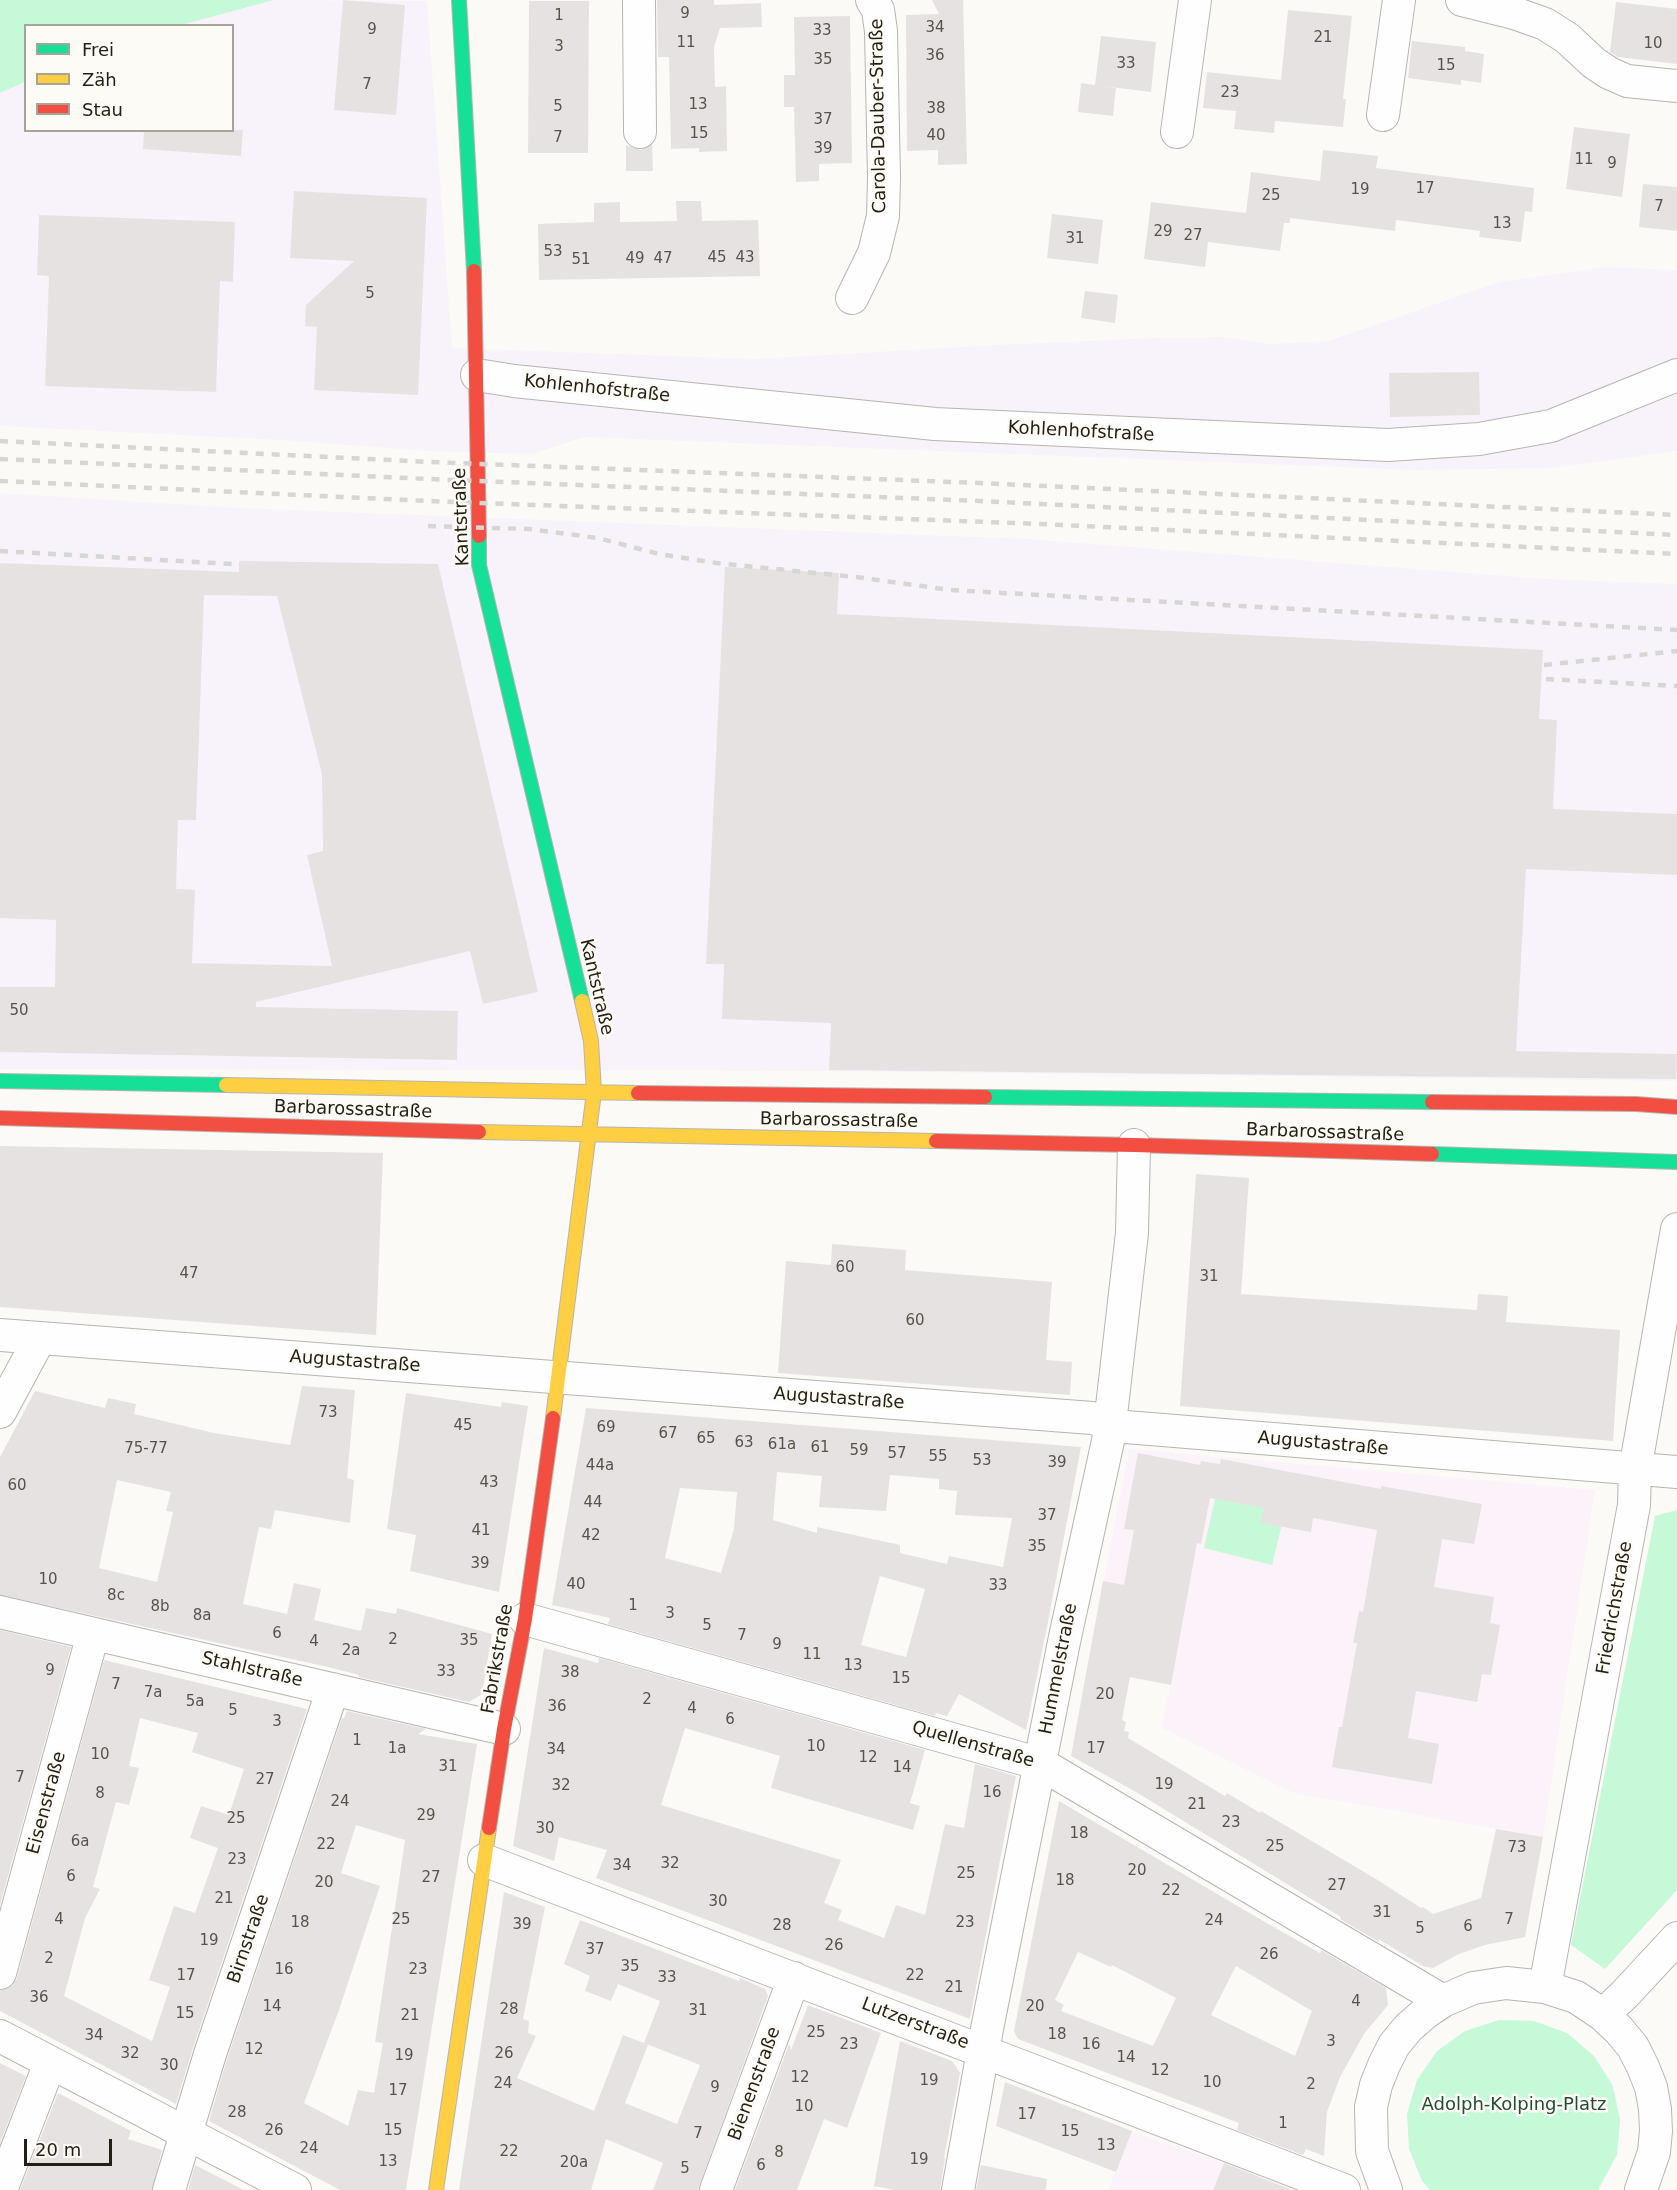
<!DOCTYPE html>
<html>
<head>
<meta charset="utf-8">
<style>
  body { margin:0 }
  #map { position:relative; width:1677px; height:2190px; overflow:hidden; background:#fbfaf7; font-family:"DejaVu Sans",sans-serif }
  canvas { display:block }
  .legend { position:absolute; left:24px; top:24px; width:210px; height:108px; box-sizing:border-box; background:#fdfbf5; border:2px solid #a6a39b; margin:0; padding:8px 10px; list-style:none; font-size:18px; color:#231f14 }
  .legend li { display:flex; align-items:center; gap:12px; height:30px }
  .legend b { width:30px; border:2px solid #a6a39b }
  .scale { position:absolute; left:24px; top:2139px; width:88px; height:27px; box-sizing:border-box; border:3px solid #231f14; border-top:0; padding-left:8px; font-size:18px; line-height:21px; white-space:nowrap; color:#231f14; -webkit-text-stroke:4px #fdfbf5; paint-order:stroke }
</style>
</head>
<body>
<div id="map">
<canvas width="1677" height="2190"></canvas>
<ul class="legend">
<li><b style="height:8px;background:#16e098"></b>Frei</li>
<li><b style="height:8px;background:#ffcf43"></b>Zäh</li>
<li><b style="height:8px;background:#f24e42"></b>Stau</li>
</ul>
<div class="scale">20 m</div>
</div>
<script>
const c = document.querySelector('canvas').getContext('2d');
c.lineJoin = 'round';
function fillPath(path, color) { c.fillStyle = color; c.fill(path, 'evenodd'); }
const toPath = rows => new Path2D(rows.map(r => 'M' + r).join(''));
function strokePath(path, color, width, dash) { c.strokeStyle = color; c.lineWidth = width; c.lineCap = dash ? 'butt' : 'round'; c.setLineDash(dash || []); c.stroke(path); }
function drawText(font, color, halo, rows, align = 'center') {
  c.font = font + ' "DejaVu Sans",sans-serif'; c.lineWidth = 5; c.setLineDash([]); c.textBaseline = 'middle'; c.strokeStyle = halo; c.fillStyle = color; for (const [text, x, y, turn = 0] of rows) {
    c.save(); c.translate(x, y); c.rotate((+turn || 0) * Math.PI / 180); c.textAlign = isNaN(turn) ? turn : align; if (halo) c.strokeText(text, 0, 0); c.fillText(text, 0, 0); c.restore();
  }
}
fillPath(toPath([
  [274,0,427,1,452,348,756,359,996,345,1155,338,1224,337,1270,344,1328,341,1500,282,1606,267,1677,270,1677,451,1552,468,1415,470,584,437,532,454,428,451,281,440,0,426,0,93,25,82,26,130,232,130,232,26,181,25],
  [0,493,240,508,1027,539,1546,579,1677,584,1677,1081,829,1071,0,1069]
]), '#f8f3fb');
fillPath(toPath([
  [1129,1449,1595,1490,1543,1837,1294,1793,1161,1727,1171,1685,1087,1669],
  [1132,2131,1223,2163,1213,2190,1108,2190]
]), '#fbf2fa');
fillPath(toPath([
  [0,0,274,0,181,25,26,26,25,82,0,93],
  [1216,1495,1285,1512,1272,1565,1204,1548],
  [1677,1510,1677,1890,1605,1969,1571,1945,1655,1516],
  [1499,2020,1534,2021,1567,2033,1594,2056,1613,2086,1620,2120,1617,2155,1598,2190,1430,2190,1422,2181,1409,2149,1407,2114,1417,2080,1437,2051,1465,2031]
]), '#c5f9d8');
fillPath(toPath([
  [343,0,405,5,396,115,334,110],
  [657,0,714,0,714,5,761,3,762,27,720,28,714,47,715,87,726,86,727,151,699,152,699,148,671,149,669,57,658,57],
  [932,0,963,0,967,164,938,165,938,150,907,151,906,15,939,14],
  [529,1,589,1,588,153,528,153],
  [1616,2,1677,9,1677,64,1618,57,1610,52],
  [1288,10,1352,16,1343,99,1346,99,1343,127,1275,121,1274,133,1234,129,1236,111,1203,108,1207,72,1281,80],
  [850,16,852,163,819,164,819,181,796,182,794,107,784,107,784,75,795,75,794,17],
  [1101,36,1156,42,1151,92,1095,85],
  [1412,41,1465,47,1465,51,1484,54,1481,83,1461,80,1461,85,1408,78],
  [1081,83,1116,88,1113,116,1078,112],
  [1574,127,1630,134,1622,197,1566,189],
  [144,130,243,130,241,156,143,149],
  [652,144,653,171,626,171,626,145,641,150],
  [1323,150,1378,156,1376,168,1534,188,1532,212,1525,211,1521,242,1479,237,1480,231,1396,220,1395,231,1290,218,1290,223,1284,223,1280,251,1208,242,1205,267,1144,259,1151,202,1246,213,1251,172,1320,181],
  [1643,184,1677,187,1677,231,1639,227],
  [294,191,427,198,418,395,314,390,317,327,305,326,306,305,354,261,290,258],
  [676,201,701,201,702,221,758,220,760,276,539,280,538,224,594,222,594,203,620,202,620,222,677,221],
  [1052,214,1103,220,1098,264,1047,258],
  [39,215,235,222,233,282,220,281,216,392,45,386,49,276,37,275],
  [1085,291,1118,295,1115,323,1081,318],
  [1479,372,1480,415,1390,417,1389,373],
  [239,561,438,564,538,992,483,1004,470,951,256,1002,256,1007,458,1011,457,1060,0,1052,0,987,55,987,56,920,0,918,0,563,239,572],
  [204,595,277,596,322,774,323,851,307,855,332,966,192,963,195,890,176,889,178,820,196,820],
  [725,567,839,573,837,614,1543,650,1539,719,1557,720,1553,809,1677,814,1677,875,1526,869,1516,1051,1677,1054,1676,1079,829,1070,831,1023,722,1019,724,964,706,964],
  [0,1146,383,1153,376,1335,0,1307],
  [1196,1174,1249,1178,1241,1294,1477,1310,1478,1294,1508,1296,1506,1322,1620,1330,1613,1441,1180,1406],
  [832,1244,906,1250,905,1270,1052,1282,1046,1360,1072,1362,1070,1395,778,1373,786,1261,831,1265],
  [302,1386,355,1390,347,1478,354,1480,350,1523,275,1510,271,1529,259,1527,243,1604,287,1614,294,1583,321,1589,314,1620,361,1631,366,1608,396,1614,397,1608,492,1634,482,1694,469,1702,359,1677,359,1675,328,1667,0,1595,0,1457,35,1391,105,1408,108,1398,136,1404,134,1414,214,1433,290,1445],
  [117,1480,171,1492,166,1511,173,1512,157,1582,99,1568],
  [406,1393,501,1407,502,1402,528,1406,499,1592,410,1571,416,1535,387,1529],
  [586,1408,1081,1447,1047,1627,1026,1730,959,1694,947,1716,936,1713,935,1716,608,1624,610,1618,552,1605],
  [777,1472,822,1476,819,1507,886,1511,890,1475,939,1479,939,1489,957,1491,955,1515,1012,1518,1003,1567,949,1556,947,1564,900,1553,900,1545,817,1527,817,1533,773,1520],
  [680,1488,737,1492,734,1529,721,1573,665,1558],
  [880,1576,925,1589,906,1657,861,1645],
  [1138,1453,1200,1465,1201,1461,1220,1464,1221,1459,1381,1489,1381,1486,1482,1504,1474,1544,1442,1539,1434,1587,1494,1597,1490,1623,1500,1625,1491,1675,1482,1674,1477,1702,1416,1691,1408,1738,1439,1744,1432,1784,1332,1767,1339,1727,1342,1727,1357,1643,1353,1643,1359,1611,1363,1612,1377,1530,1313,1518,1311,1532,1261,1523,1264,1508,1210,1498,1201,1544,1197,1543,1171,1685,1130,1677,1122,1720,1126,1722,1124,1731,1129,1732,1128,1738,1225,1796,1227,1793,1260,1813,1261,1811,1376,1879,1421,1908,1423,1907,1433,1914,1481,1898,1496,1829,1543,1837,1525,1937,1485,1945,1459,1954,1433,1968,1423,1966,1378,1939,1379,1942,1340,1919,1341,1917,1136,1792,1071,1756,1103,1581,1124,1585,1134,1530,1124,1529],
  [0,1630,71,1647,0,1905],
  [544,1648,598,1663,599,1658,925,1750,910,1803,920,1806,913,1830,771,1788,780,1756,685,1728,661,1805,841,1860,824,1903,842,1910,838,1920,884,1938,896,1905,925,1915,945,1824,964,1828,975,1764,1016,1776,970,2019,596,1878,607,1850,559,1837,554,1861,513,1846],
  [104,1660,307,1709,193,2048,176,2104,0,2011,0,1990,12,1986,17,1978],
  [140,1718,198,1733,192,1752,244,1769,229,1815,201,1806,190,1838,218,1848,195,1913,174,1906,149,1980,170,1987,152,2041,64,1996,85,1918,100,1889,93,1887,116,1802,129,1805,139,1768,129,1766],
  [347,1711,426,1729,418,1734,477,1744,406,2190,340,2190,209,2121,227,2059,342,1718,344,1718],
  [356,1825,405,1840,375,2042,383,2043,374,2093,358,2090,348,2126,304,2103,339,2010,380,1886,341,1873],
  [1059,1801,1270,1925,1320,1953,1321,1950,1386,1988,1388,2005,1364,2034,1340,2077,1327,2112,1324,2156,1306,2149,1303,2155,1237,2130,1239,2123,1018,2039,1014,2031],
  [1078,1952,1111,1967,1112,1965,1176,1998,1153,2046,1061,2011,1064,2005,1055,2000],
  [1236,1966,1312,2011,1295,2056,1211,2015],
  [504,1892,545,1907,523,2019,529,2021,528,2033,536,2036,517,2078,594,2111,623,2035,644,2043,660,2001,618,1984,611,2001,585,1991,590,1976,564,1964,580,1920,739,1981,740,1978,765,1989,768,1996,698,2190,653,2190,663,2163,606,2139,591,2190,459,2190],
  [644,2043,700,2065,677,2124,625,2103,648,2045],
  [808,2005,881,2033,847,2128,824,2119,797,2190,735,2190,789,2044,791,2050],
  [900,2041,952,2061,960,2073,944,2158,945,2158,940,2190,895,2190,874,2186],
  [0,2063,26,2076,0,2143],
  [1005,2082,1132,2131,1116,2172,996,2126],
  [58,2093,131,2131,128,2139,162,2150,152,2190,20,2190],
  [1224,2163,1290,2189,1289,2190,1213,2190],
  [195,2165,244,2190,188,2190],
  [981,2165,1047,2179,1046,2190,976,2190]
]), '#e7e2e2');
const street = toPath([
  [639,0,640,132],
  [1462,0,1514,13,1545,24,1567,38,1594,63,1609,73,1627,81,1677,86],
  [1383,115,1399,0],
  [1177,132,1195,0],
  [852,298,874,253,883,216,884,178,881,31,878,10,872,0],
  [477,375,514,381,935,424,1388,445,1479,439,1551,426,1677,375],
  [0,1335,1092,1418,1126,1427,1677,1472],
  [0,1412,40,1338],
  [0,1612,504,1729],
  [525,1619,1041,1764,1443,2001],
  [484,1860,1344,2190],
  [0,1973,93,1634],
  [1545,1987,1634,1505,1635,1470,1677,1229],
  [1603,2015,1625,1994,1677,1938],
  [0,2036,295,2190],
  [1,2190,50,2063],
  [169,2190,210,2054,333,1689],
  [716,2190,794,1978],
  [958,2190,987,2029,1065,1637,1108,1441,1132,1233,1134,1145],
  [1386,2190,1372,2151,1371,2107,1376,2085,1384,2065,1394,2045,1408,2028,1425,2013,1443,2001,1473,1988,1506,1983,1545,1987,1576,1997,1603,2015,1619,2030,1633,2047,1643,2067,1651,2087,1655,2109,1656,2131,1654,2152,1641,2190]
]);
const fast = toPath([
  [459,0,474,271],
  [479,536,479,565,582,1001],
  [0,1081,226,1085],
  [985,1097,1432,1102],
  [1432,1154,1677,1162]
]);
const slow = toPath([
  [226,1085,638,1093],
  [479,1132,936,1141],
  [553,1418,594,1092,591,1041,582,1001],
  [436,2190,489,1828]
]);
const jam = toPath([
  [474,271,479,536],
  [638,1093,985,1097],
  [1432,1102,1636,1104,1677,1107],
  [0,1118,479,1132],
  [936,1141,1134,1145,1432,1154],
  [489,1828,504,1729,525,1619,553,1418]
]);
strokePath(street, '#b7b5ae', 34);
strokePath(fast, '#b7b5ae', 16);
strokePath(slow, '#b7b5ae', 16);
strokePath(jam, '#b7b5ae', 16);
strokePath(street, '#fefefe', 32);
strokePath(fast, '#16e098', 14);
strokePath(slow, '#ffcf43', 14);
strokePath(jam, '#f24e42', 14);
strokePath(toPath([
  [0,441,430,462,979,483,1677,515],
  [0,459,429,479,979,501,1677,535],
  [0,481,429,501,1040,524,1677,554],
  [428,526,529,529,598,538,659,554,716,563,856,577,950,590,1677,630],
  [0,551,232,564],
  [1544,665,1677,651],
  [1546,679,1677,686]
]), '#d6d6d5', 4.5, [8, 8]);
drawText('15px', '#57534b', null, [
  ["9",685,14],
  ["1",559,16],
  ["34",935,28],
  ["9",372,30],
  ["33",822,31],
  ["21",1323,38],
  ["11",686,43],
  ["10",1653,44],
  ["3",559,47],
  ["36",935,56],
  ["35",823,60],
  ["33",1126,64],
  ["15",1446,66],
  ["7",367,85],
  ["23",1230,93],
  ["13",698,105],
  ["5",558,107],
  ["38",936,109],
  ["37",823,120],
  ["15",699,134],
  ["40",936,136],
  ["7",558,138],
  ["39",823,149],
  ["11",1584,160],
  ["9",1612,164],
  ["17",1425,189],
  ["19",1360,190],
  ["25",1271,196],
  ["7",1659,207],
  ["13",1502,224],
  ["29",1163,232],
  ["27",1193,236],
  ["31",1075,239],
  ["53",553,252],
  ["45",717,258],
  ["43",745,258],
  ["49",635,259],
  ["47",663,259],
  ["51",581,260],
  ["5",370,294],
  ["50",19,1011],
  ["60",845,1268],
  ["47",189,1274],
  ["31",1209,1277],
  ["60",915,1321],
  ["73",328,1413],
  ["45",463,1426],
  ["69",606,1428],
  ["67",668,1434],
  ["65",706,1439],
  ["63",744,1443],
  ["61a",782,1445],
  ["61",820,1448],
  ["75-77",146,1449],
  ["59",859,1451],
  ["57",897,1454],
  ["55",938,1457],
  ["53",982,1461],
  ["39",1057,1463],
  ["44a",600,1466],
  ["43",489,1483],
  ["60",17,1486],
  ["44",593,1503],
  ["37",1047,1516],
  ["41",481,1531],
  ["42",591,1536],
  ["35",1037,1547],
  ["39",480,1564],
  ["10",48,1580],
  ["40",576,1585],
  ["33",998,1586],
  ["8c",116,1596],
  ["1",633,1606],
  ["8b",160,1607],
  ["3",670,1614],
  ["8a",202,1616],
  ["5",707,1626],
  ["6",277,1634],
  ["7",742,1636],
  ["2",393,1640],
  ["35",469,1641],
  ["4",314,1642],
  ["9",777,1645],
  ["2a",351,1651],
  ["11",812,1655],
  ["13",853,1666],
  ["9",50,1671],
  ["33",446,1672],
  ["38",570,1673],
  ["15",901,1679],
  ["7",116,1685],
  ["7a",153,1693],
  ["20",1105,1695],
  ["2",647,1700],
  ["5a",195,1702],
  ["36",557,1707],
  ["4",692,1709],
  ["5",233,1711],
  ["6",730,1720],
  ["3",277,1722],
  ["1",357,1741],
  ["10",816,1747],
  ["1a",397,1749],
  ["17",1096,1749],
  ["34",556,1750],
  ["10",100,1755],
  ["12",868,1758],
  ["31",448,1767],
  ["14",902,1768],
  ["7",20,1778],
  ["27",265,1780],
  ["19",1164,1785],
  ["32",561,1786],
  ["16",992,1793],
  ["8",100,1794],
  ["24",340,1802],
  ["21",1197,1805],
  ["29",426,1816],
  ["25",236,1819],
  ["23",1231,1823],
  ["30",545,1829],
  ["18",1079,1834],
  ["6a",80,1842],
  ["22",326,1845],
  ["25",1275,1847],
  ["73",1517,1848],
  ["23",237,1860],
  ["32",670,1864],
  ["34",622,1866],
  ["20",1137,1871],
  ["25",966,1874],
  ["6",71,1877],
  ["27",431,1878],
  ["18",1065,1881],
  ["20",324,1883],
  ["27",1337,1886],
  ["22",1171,1891],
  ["21",224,1899],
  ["30",718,1902],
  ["31",1382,1913],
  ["4",59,1920],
  ["25",401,1920],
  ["7",1509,1920],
  ["24",1214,1921],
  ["18",300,1923],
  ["23",965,1923],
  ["39",522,1925],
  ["28",782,1926],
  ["6",1468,1927],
  ["5",1420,1929],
  ["19",209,1941],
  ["26",834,1946],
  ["37",595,1950],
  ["26",1269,1955],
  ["2",49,1959],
  ["35",630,1967],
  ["16",284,1970],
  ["23",418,1970],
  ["17",186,1976],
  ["22",915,1976],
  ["33",667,1978],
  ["21",954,1988],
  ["36",39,1998],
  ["4",1356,2002],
  ["14",272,2007],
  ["20",1035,2007],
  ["28",509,2010],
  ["31",698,2011],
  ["15",185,2014],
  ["21",410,2016],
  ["25",816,2033],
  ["18",1057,2035],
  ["34",94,2036],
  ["3",1331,2042],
  ["23",849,2045],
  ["16",1091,2045],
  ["12",254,2050],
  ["32",130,2054],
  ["26",504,2054],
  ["19",404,2056],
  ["14",1126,2058],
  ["30",169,2066],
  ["12",1160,2071],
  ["12",800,2078],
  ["19",929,2081],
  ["10",1212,2083],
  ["24",503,2084],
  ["2",1311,2085],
  ["9",715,2088],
  ["17",398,2091],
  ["10",804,2107],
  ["28",237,2113],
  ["17",1027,2115],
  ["1",1283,2124],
  ["26",274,2131],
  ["15",393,2131],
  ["15",1070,2132],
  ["7",698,2134],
  ["13",1106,2146],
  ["24",309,2149],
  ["22",509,2152],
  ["8",779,2153],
  ["19",919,2160],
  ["13",388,2162],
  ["20a",574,2163],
  ["6",761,2166],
  ["5",685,2169]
]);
drawText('18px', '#231f14', '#fdfbf5', [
  ["Carola-Dauber-Straße",879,116,-91],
  ["Kohlenhofstraße",597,389,6],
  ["Kohlenhofstraße",1081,432,3],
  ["Kantstraße",462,517,-92],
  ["Kantstraße",596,987,77],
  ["Barbarossastraße",353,1110,2],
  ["Barbarossastraße",839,1121,1],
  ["Barbarossastraße",1325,1133,2],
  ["Augustastraße",355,1362,4],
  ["Augustastraße",839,1399,4],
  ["Augustastraße",1323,1444,5],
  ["Friedrichstraße",1615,1608,-80],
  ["Fabrikstraße",498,1659,-80],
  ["Hummelstraße",1059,1669,-79],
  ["Stahlstraße",252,1670,13],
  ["Quellenstraße",973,1745,16],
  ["Eisenstraße",47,1803,-75],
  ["Birnstraße",249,1939,-71],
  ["Lutzerstraße",915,2024,21],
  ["Bienenstraße",755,2084,-70]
]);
drawText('18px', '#224c34', '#fdfbf5', [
  ["Adolph-Kolping-Platz",1514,2105]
]);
</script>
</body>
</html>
